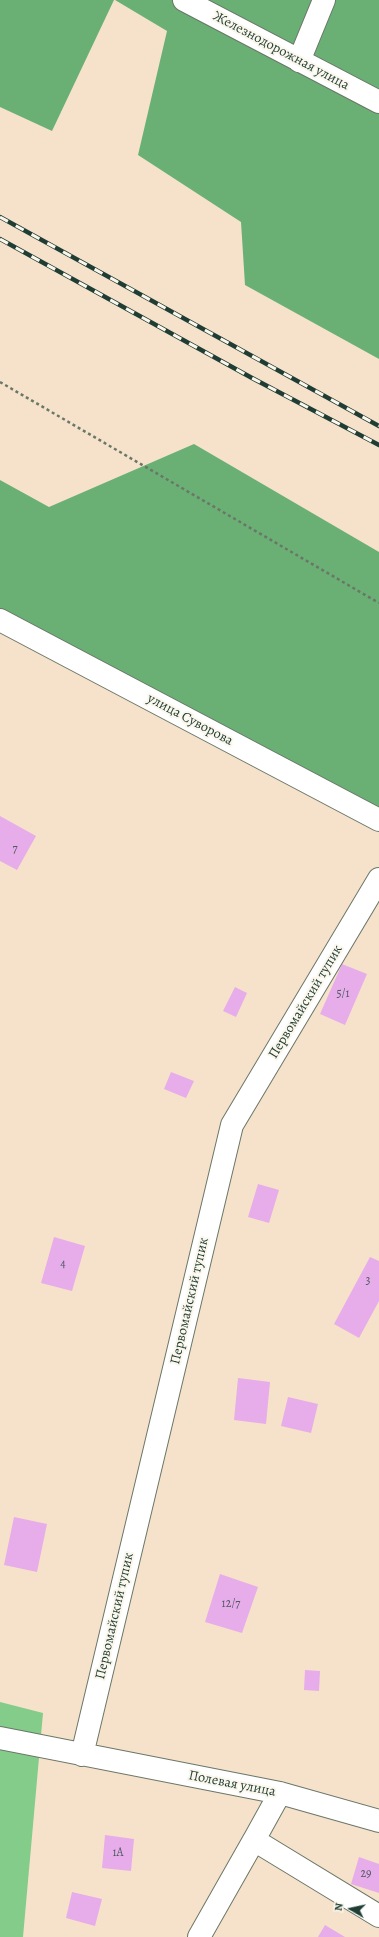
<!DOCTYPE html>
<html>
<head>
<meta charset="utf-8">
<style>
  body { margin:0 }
  #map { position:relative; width:379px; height:1937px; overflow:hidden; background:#f6e2ca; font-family:Alegreya,serif }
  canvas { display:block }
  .north { position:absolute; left:331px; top:1889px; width:40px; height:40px; -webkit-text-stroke:3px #fbf7ec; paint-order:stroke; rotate:279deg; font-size:11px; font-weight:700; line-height:16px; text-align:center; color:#1f3d34 }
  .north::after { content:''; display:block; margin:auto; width:14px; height:18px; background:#1f3d34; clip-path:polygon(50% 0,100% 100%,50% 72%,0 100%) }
</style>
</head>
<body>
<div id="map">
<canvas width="379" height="1937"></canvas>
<div class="north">N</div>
</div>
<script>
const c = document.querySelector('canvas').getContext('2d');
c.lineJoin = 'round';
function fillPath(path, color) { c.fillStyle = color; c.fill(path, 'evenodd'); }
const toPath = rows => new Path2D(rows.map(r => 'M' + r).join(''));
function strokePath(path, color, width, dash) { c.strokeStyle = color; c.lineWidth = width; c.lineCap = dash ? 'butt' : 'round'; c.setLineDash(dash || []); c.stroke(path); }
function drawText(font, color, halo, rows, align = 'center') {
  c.font = font + ' Alegreya,serif'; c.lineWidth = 4; c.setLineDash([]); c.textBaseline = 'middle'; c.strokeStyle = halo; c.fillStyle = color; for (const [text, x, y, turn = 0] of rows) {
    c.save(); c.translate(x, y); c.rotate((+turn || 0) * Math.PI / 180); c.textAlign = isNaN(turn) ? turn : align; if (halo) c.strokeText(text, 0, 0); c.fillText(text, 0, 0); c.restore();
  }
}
fillPath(toPath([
  [0,1702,43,1713,23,1937,0,1937]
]), '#83cc89');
fillPath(toPath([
  [0,0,114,0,52,131,0,107],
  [115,0,379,0,379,359,245,285,241,222,138,155,167,31],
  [194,444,379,552,379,823,0,611,0,480,49,507]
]), '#6ab075');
fillPath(toPath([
  [0,816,36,836,17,870,0,861],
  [342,964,367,974,345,1025,320,1014],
  [235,987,247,993,236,1017,223,1011],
  [171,1072,194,1081,186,1098,164,1089],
  [258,1184,279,1190,269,1223,248,1217],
  [54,1237,85,1246,72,1291,41,1283],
  [370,1257,379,1261,379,1301,359,1338,334,1324],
  [238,1378,270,1382,266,1424,234,1420],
  [288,1397,318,1404,311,1433,281,1426],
  [14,1517,47,1524,37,1572,4,1565],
  [220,1574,258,1587,242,1633,205,1622],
  [305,1670,320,1671,319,1691,304,1690],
  [105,1835,134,1839,131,1871,102,1868],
  [359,1857,379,1864,379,1893,351,1884],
  [72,1892,102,1899,95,1926,66,1918],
  [325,1925,345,1937,318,1937]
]), '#e6adea');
const minor = toPath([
  [184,0,379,102],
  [299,61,324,0],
  [0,620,379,820],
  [0,1738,280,1793,379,1821],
  [82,1755,232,1125,379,879],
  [280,1793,254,1840,379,1916],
  [199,1937,254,1840]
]);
strokePath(minor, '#6a7768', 24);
strokePath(toPath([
  [0,382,379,603]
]), '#6a7768', 2.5, [3, 3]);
strokePath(minor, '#fff', 22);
const rail = toPath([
  [0,217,379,426],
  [0,239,252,378,379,445]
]);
strokePath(rail, '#1f3d34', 4.5);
strokePath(rail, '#fbf7ec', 3, [9]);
drawText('12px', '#515962', null, [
  ["7",15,849],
  ["5/1",343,994],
  ["4",63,1264],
  ["3",368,1281],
  ["12/7",231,1604],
  ["1А",118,1853],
  ["29",366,1874]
]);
drawText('14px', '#1f3d34', '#fbf7ec', [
  ["Железнодорожная улица",281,51,28],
  ["улица Суворова",190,720,28],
  ["Первомайский тупик",306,1002,-59],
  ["Первомайский тупик",190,1301,-77],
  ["Первомайский тупик",115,1616,-77],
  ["Полевая улица",232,1784,11]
]);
</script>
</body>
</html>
